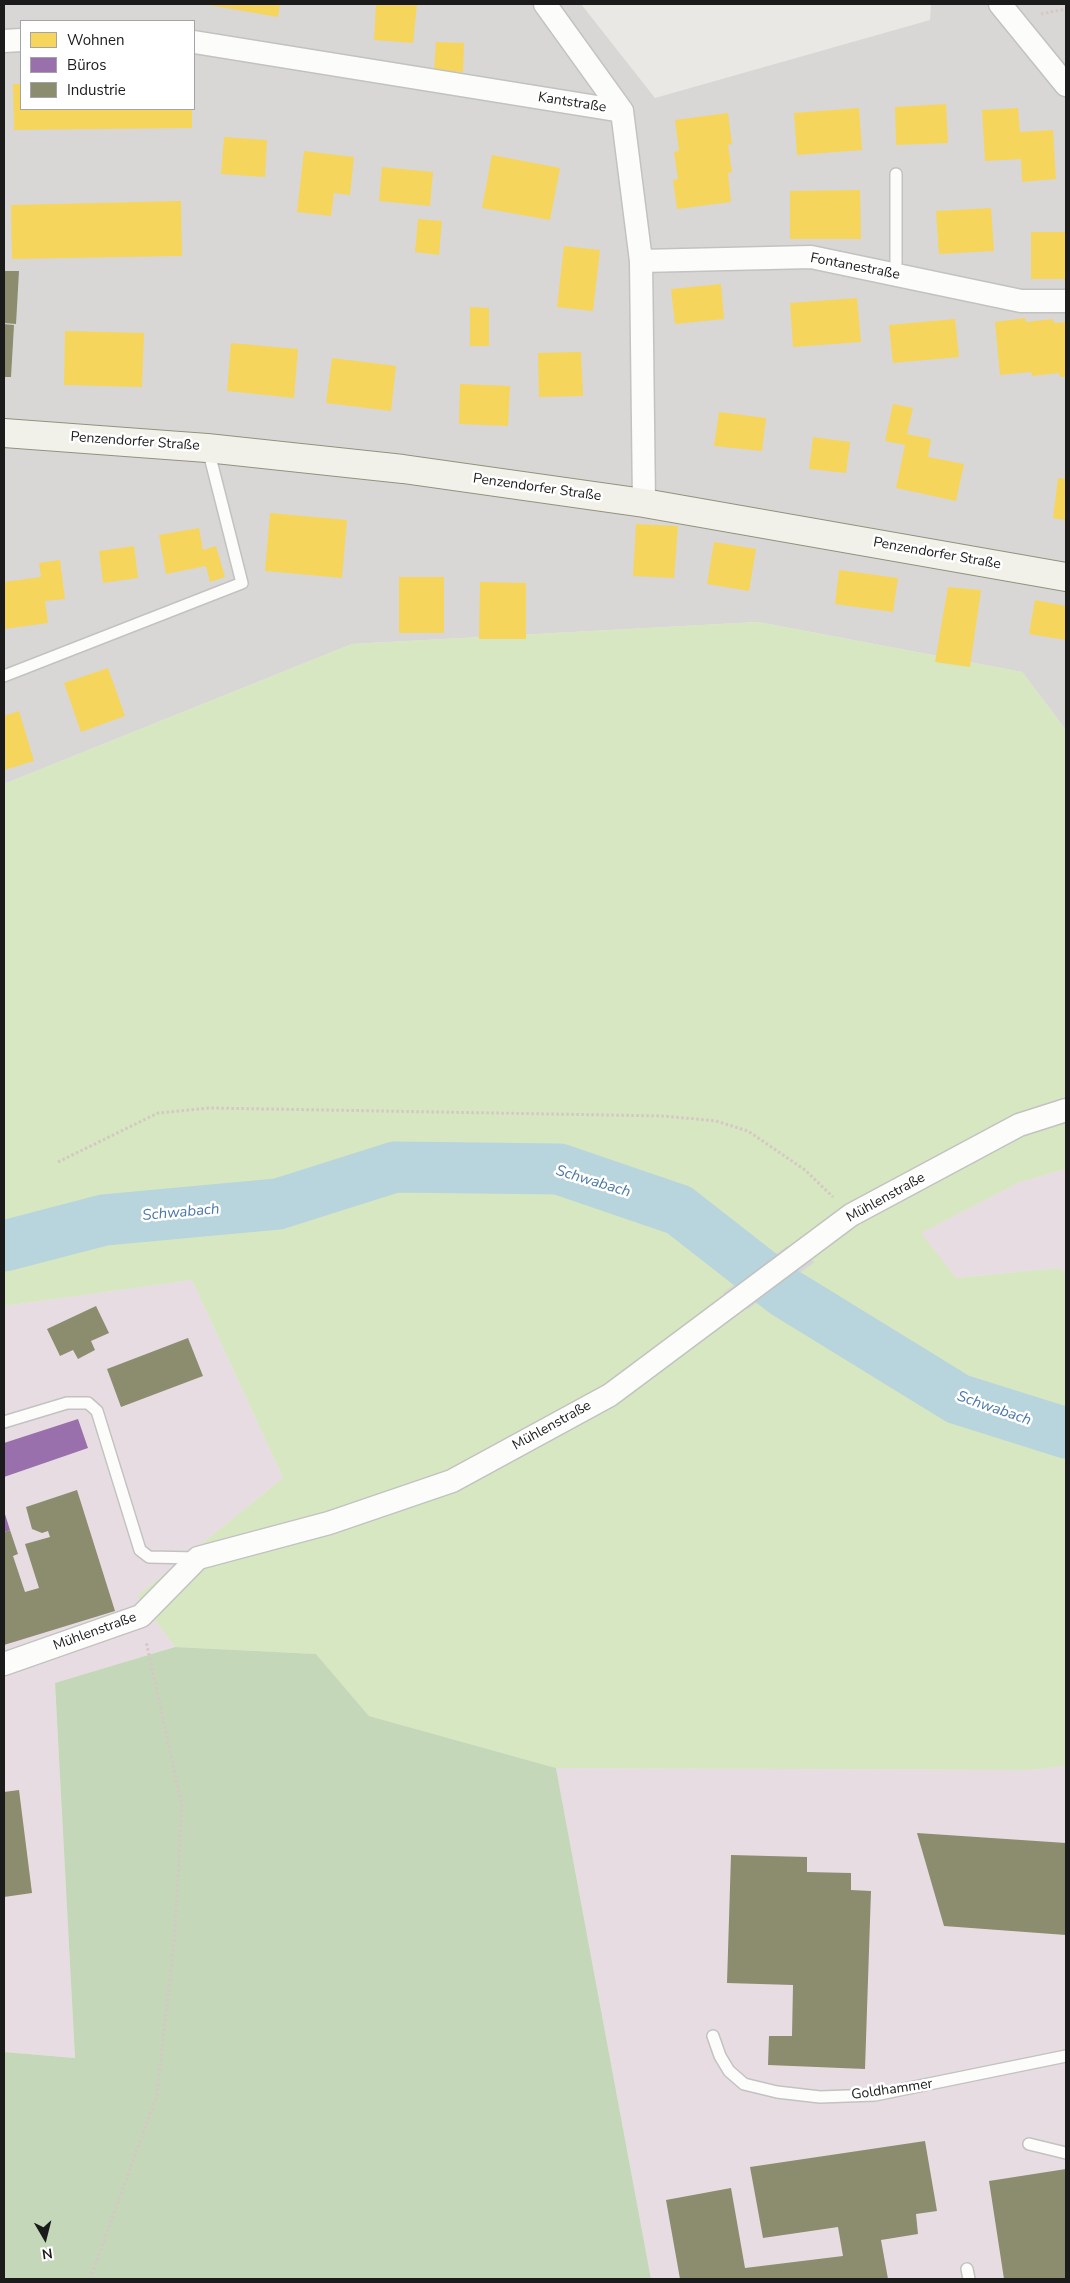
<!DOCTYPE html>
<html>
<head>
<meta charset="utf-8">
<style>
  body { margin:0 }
  #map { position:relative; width:1070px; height:2283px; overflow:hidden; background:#eae8e4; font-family:"Nunito Sans",sans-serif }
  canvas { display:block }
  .frame { position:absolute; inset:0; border:5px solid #1b1b1b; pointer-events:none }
  .legend { position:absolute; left:20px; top:20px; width:175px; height:90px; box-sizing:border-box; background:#fff; border:1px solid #a4a4a4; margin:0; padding:6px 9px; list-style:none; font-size:15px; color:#1b1b1b }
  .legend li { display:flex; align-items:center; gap:10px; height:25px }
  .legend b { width:25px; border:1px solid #a4a4a4 }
  .north { position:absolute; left:20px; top:2213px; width:50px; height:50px; -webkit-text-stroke:4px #fff; paint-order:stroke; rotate:172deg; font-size:14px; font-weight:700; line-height:20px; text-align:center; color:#1b1b1b }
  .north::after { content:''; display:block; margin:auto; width:18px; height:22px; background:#1b1b1b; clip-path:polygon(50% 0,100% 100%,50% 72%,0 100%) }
</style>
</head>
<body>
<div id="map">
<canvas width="1070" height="2283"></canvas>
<div class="frame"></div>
<ul class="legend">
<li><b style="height:14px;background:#f6d55c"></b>Wohnen</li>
<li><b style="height:14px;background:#9970ab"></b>Büros</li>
<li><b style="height:14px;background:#8c8c6e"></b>Industrie</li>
</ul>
<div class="north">N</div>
</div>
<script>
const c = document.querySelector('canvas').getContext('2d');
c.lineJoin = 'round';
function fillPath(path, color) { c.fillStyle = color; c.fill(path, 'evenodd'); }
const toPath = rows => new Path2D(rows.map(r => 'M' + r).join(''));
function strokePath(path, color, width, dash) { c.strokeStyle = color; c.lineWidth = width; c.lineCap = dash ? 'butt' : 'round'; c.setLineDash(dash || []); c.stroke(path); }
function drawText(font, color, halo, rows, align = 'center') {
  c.font = font + ' "Nunito Sans",sans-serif'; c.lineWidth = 5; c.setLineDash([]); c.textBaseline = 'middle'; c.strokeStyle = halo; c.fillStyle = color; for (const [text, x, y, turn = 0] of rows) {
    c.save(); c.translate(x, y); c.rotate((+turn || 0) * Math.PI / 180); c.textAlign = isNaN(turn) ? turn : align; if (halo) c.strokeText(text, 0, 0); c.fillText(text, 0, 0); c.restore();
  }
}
fillPath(toPath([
  [4,4,581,4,655,98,930,20,931,4,1066,4,1066,730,1022,672,758,622,352,644,4,784],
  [21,21,194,21,194,109,21,109]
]), '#d9d7d5');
fillPath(toPath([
  [1066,1169,1066,1274,1059,1268,956,1278,920,1233,1020,1182],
  [192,1280,283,1478,137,1596,175,1647,55,1684,75,2058,4,2052,4,1306],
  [1066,1766,1066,2279,651,2279,556,1768,1029,1770]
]), '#e8dce3');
fillPath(toPath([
  [758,622,1022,672,1066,730,1066,1169,1020,1182,921,1233,956,1278,1059,1268,1066,1274,1066,1766,1029,1770,556,1768,369,1716,316,1654,175,1647,137,1596,283,1478,192,1280,4,1306,4,784,352,644]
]), '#d6e7c2');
fillPath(toPath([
  [175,1647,316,1654,369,1716,556,1768,651,2279,4,2279,4,2052,75,2058,55,1683]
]), '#c4d8b9');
fillPath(toPath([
  [787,1246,815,1262,748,1309,723,1293]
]), '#d7d6d5');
fillPath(toPath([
  [203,4,280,4,278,17],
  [376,4,417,4,413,43,374,40],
  [436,42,464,43,463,72,434,71],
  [13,84,21,84,21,109,192,109,192,128,14,130],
  [946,104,948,143,896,145,895,107],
  [859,108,862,150,797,155,794,113],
  [1018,108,1020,132,1053,130,1056,179,1022,182,1021,159,985,161,982,110],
  [728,113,732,144,728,145,732,172,728,173,731,202,677,209,673,180,678,179,674,152,679,151,675,120],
  [224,137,267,140,265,177,221,174],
  [304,151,354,157,350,195,334,193,331,216,297,212],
  [492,155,560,168,550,220,482,208],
  [382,167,433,172,430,206,379,201],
  [860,190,861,239,790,239,790,191],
  [181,201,182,256,12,259,11,205],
  [991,208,994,251,939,254,936,211],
  [418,219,442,221,439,255,415,252],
  [1031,232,1066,232,1066,279,1031,279],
  [564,246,600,250,593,311,557,307],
  [721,284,724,319,675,324,671,289],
  [857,298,861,342,793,347,790,303],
  [470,307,489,308,489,346,470,346],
  [1025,318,1026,322,1053,319,1054,323,1066,322,1066,377,1060,377,1059,373,1032,376,1031,372,1000,375,995,322],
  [955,319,959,357,893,363,889,325],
  [65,331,144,333,142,387,64,385],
  [231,343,298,349,294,398,227,391],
  [581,352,583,396,539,397,538,353],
  [332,358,396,366,391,411,326,403],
  [460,384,510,386,508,426,459,424],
  [893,404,913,408,907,434,931,439,928,457,964,464,956,501,896,488,905,445,885,441],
  [719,412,766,418,762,451,714,446],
  [813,437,850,442,846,473,809,469],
  [1058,478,1066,479,1066,520,1053,518],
  [270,513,347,520,342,578,265,571],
  [636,524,678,526,674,578,633,576],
  [199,528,203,550,216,546,225,577,210,582,206,566,166,574,159,535],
  [714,542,756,549,749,591,707,584],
  [134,546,138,578,103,583,99,551],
  [60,560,65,599,45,601,48,623,4,629,4,582,41,577,39,563],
  [839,570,898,578,893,612,835,604],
  [399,577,444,577,444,633,399,633],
  [480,582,526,583,526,639,479,639],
  [948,587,981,590,970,667,935,662],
  [1035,600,1066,606,1066,640,1029,634],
  [108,668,125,716,81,732,64,683],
  [19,711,34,761,4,770,4,716]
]), '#f6d55c');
fillPath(toPath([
  [78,1419,88,1448,4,1477,4,1443],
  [4,1511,10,1530,4,1532]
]), '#9970ab');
fillPath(toPath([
  [4,271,19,271,16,324,4,323],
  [4,324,14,325,11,377,4,377],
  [96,1306,109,1333,91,1341,95,1350,78,1359,73,1350,60,1356,47,1329],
  [188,1338,203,1376,121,1407,107,1369],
  [77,1490,115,1611,4,1645,4,1532,10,1530,18,1554,13,1556,25,1592,39,1588,25,1544,50,1537,48,1531,42,1533,32,1529,26,1507],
  [19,1790,32,1893,4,1897,4,1792],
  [917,1833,1066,1843,1066,1935,944,1926],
  [731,1855,807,1857,807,1872,851,1873,851,1890,871,1891,865,2069,768,2065,769,2036,792,2036,793,1985,727,1983],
  [925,2141,937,2211,916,2214,918,2234,881,2240,888,2279,680,2279,666,2200,731,2188,745,2268,843,2256,838,2227,763,2238,750,2167],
  [1066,2169,1066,2279,1004,2279,989,2181]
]), '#8c8c6e');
strokePath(toPath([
  [4,1246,104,1220,278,1204,395,1167,559,1169,679,1210,784,1292,958,1399,1066,1433]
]), '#b8d4dd', 51);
const lane = toPath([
  [896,174,896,275],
  [4,676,242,583,208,449],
  [4,1422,67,1403,88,1403,97,1411,140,1550,149,1557,196,1558],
  [713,2036,720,2056,729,2071,744,2084,777,2092,820,2097,875,2095,1066,2056],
  [1029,2144,1066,2153],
  [967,2269,969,2279]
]);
const street = toPath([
  [545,4,622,111],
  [1000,4,1066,85],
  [4,41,21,40],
  [194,42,622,111,641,261,644,503],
  [641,261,811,257,1021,301,1066,301],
  [4,1664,141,1616,198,1558,329,1523,452,1481,610,1395,851,1215,1019,1125,1066,1110]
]);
const secondary = toPath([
  [4,433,207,448,403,469,644,503,1066,577]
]);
strokePath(lane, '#c2c2c0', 14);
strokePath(street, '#c2c2c0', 25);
strokePath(secondary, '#91927d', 30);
strokePath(toPath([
  [1041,14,1066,9],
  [58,1162,158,1113,210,1108,664,1116,716,1121,748,1131,805,1170,833,1197],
  [90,2279,157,2095,175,1932,182,1806,146,1641]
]), '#d5c7c4', 3, [2.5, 2.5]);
strokePath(lane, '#fcfcfb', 11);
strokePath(street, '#fcfcfb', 22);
strokePath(secondary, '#f2f1e9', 28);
drawText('14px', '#1b1b1b', '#fff', [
  ["Kantstraße",572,103,9],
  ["Fontanestraße",855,267,11],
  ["Penzendorfer Straße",135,442,4],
  ["Penzendorfer Straße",537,488,8],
  ["Penzendorfer Straße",937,554,10],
  ["Mühlenstraße",886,1198,-29],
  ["Mühlenstraße",552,1426,-29],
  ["Mühlenstraße",95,1632,-20],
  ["Goldhammer",892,2090,-8]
]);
drawText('italic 15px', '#4b78a7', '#fff', [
  ["Schwabach",593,1182,17],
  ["Schwabach",181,1213,-5],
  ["Schwabach",994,1409,19]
]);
</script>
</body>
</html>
